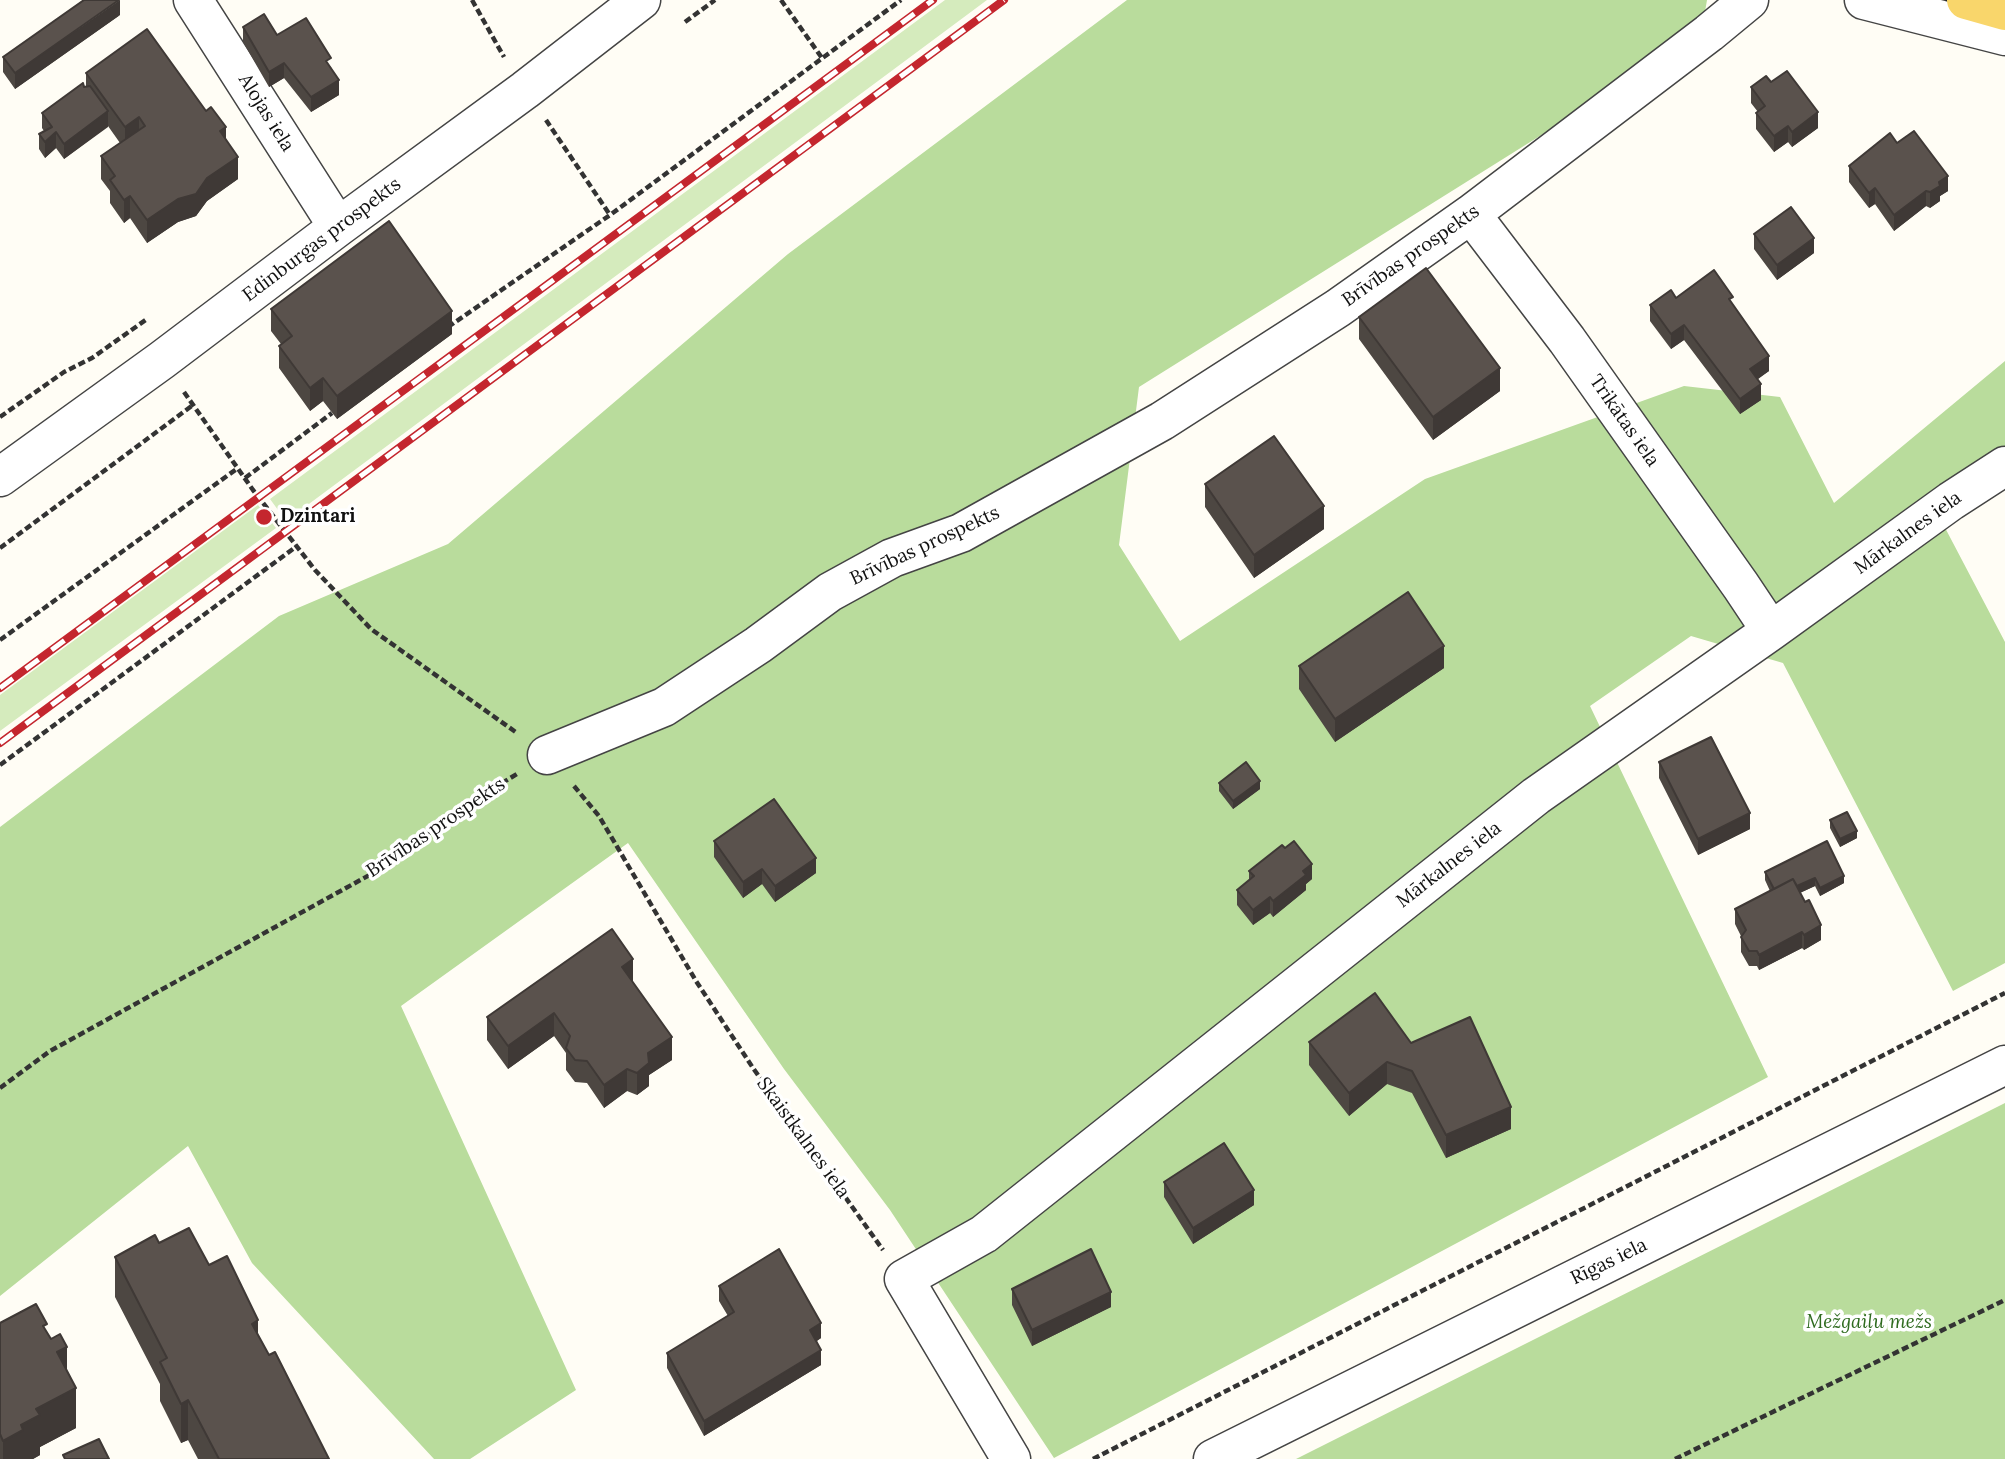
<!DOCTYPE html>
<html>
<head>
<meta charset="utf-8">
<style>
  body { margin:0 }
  canvas { display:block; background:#fffdf5 }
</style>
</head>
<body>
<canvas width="2005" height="1459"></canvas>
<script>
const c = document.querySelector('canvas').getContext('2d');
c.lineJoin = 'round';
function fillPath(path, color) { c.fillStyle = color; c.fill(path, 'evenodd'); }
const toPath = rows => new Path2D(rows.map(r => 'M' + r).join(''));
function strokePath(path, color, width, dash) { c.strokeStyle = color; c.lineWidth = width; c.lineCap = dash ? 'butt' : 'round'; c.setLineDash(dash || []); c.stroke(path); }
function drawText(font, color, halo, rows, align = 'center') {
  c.font = font + ' Lora,serif'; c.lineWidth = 7; c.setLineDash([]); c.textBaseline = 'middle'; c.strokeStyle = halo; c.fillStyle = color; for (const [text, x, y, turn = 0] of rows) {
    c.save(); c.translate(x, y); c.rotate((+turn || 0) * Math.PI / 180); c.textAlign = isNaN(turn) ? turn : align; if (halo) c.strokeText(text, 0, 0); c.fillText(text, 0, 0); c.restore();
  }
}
fillPath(toPath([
  [945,0,987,0,286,521,270,499],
  [258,505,276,528,0,731,0,695]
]), '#d5ebbd');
fillPath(toPath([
  [1127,0,1707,0,1701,35,1139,387,1119,545,1180,641,1425,479,1684,386,1780,397,1834,503,2005,361,2005,470,1942,522,2005,642,2005,963,1953,991,1783,663,1691,636,1590,706,1768,1077,1054,1458,890,1210,784,1069,628,843,401,1006,576,1390,470,1459,434,1459,252,1263,188,1146,0,1296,0,827,279,616,448,544,788,254],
  [2005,1103,2005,1459,1296,1459]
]), '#b9dc9c');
const minor = toPath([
  [193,0,338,227],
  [1864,0,2005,36],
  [1471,214,1567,340,1741,586,1771,631],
  [0,477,162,360,338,227,525,90,641,0],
  [547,755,664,707,758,645,830,592,892,558,961,533,1162,421,1338,308,1471,214,1709,33,1749,0],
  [1011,1459,904,1279,984,1234,1536,796,1771,631,1951,501,2005,466],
  [1213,1459,2005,1065]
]);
const major = toPath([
  [1966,0,2005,11]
]);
strokePath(minor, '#444', 41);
strokePath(major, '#222', 41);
strokePath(toPath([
  [472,0,504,57],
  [781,0,822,58],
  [685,22,715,0],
  [546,120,610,215],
  [448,327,610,215,901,0],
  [184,392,253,490,315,570,371,629,517,733],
  [0,417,64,372,92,358,147,319],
  [245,478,332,413],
  [0,548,193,405],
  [0,640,238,468],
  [0,765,297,546],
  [574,786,599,816,696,981,753,1068,883,1250],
  [0,1088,50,1051,375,872,487,792,517,774],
  [1093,1459,2005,993],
  [1675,1459,2005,1300]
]), '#333', 4.5, [7, 3.5]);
strokePath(minor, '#fff', 38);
strokePath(major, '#f9d66b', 38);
const rail = toPath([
  [0,688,933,0],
  [0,743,1004,0]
]);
strokePath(rail, '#c4262e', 8);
strokePath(rail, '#fff', 5, [16]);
fillPath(toPath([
  [120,15,15,89,3,72,3,57],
  [243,27,277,35,331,67,339,95,311,112,284,78,269,87,243,42],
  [86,73,226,139,238,179,207,201,196,216,178,222,147,243,130,218,124,223,110,203,110,191,101,179,101,156,120,143,108,126,64,159,56,148,45,158,39,149,39,134,44,131,42,128,42,113,86,87],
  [1771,82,1818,128,1792,147,1788,142,1774,152,1756,129,1756,113,1758,112,1751,103,1751,87],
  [1897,143,1948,191,1940,196,1940,201,1930,208,1926,206,1894,231,1875,204,1869,208,1849,182,1849,166],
  [1754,234,1814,253,1777,280,1754,249],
  [1676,298,1733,305,1769,371,1757,379,1761,400,1740,414,1684,340,1671,349,1650,321,1650,305],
  [271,309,452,334,337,419,323,401,310,411,279,368,279,346,281,344,271,331],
  [1359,317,1500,391,1433,440,1359,339],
  [1205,484,1324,529,1254,578,1205,507],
  [1299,666,1444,668,1335,742,1299,689],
  [1659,762,1750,829,1698,855,1659,778],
  [1219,783,1260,789,1233,809,1219,791],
  [1830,820,1857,838,1840,847,1830,828],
  [714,841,816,873,775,902,762,884,743,898,714,857],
  [1249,871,1312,879,1306,884,1306,890,1273,917,1270,913,1253,925,1237,905,1237,890,1249,880],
  [1765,872,1844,883,1820,896,1815,886,1800,893,1821,940,1804,950,1802,948,1759,970,1757,966,1749,966,1741,952,1741,936,1735,924,1735,909,1770,891,1765,880],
  [633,981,632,982,672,1060,649,1075,649,1086,637,1095,627,1091,604,1108,587,1083,575,1082,566,1070,566,1053,554,1036,508,1069,487,1040,487,1017],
  [1309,1042,1411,1043,1511,1129,1446,1158,1412,1093,1387,1084,1349,1116,1309,1065],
  [1164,1182,1254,1205,1193,1244,1164,1197],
  [159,1243,209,1265,258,1336,329,1459,198,1459,188,1440,181,1443,160,1401,160,1384,115,1297,115,1257],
  [719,1286,821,1338,817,1341,821,1365,704,1436,667,1368,667,1353,728,1316,719,1301],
  [1012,1289,1111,1307,1032,1346,1012,1305],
  [0,1323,47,1332,67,1372,76,1428,40,1447,40,1455,33,1459,0,1459]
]), '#4d4742');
fillPath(toPath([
  [120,0,120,15,15,89,15,73],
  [284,63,284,78,269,87,269,72],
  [339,80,339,95,311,112,311,97],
  [108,111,108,127,64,159,64,144],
  [1818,112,1818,128,1792,147,1792,132],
  [139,117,139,139,125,149,125,127],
  [1788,126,1788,142,1774,152,1774,136],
  [226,127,226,150,220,131],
  [56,132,56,148,45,158,45,142],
  [238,157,238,179,207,201,196,216,178,222,147,243,147,220],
  [1948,176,1948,191,1940,196,1940,201,1930,208,1930,192,1939,182],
  [1875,188,1875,204,1869,208,1869,193],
  [1926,191,1926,206,1894,231,1894,215],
  [130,196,130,218,124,223,124,200],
  [1814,238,1814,253,1777,280,1777,265],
  [452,311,452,334,337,419,337,396],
  [1684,325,1684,340,1671,349,1671,334],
  [1769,356,1769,371,1750,385,1750,369],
  [1500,368,1500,391,1433,440,1433,417],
  [323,378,323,401,310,411,310,388],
  [1761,384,1761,400,1740,414,1740,399],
  [1324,506,1324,529,1254,578,1254,555],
  [1444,646,1444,668,1335,742,1335,719],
  [1260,781,1260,789,1233,809,1233,801],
  [1750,813,1750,829,1698,855,1698,839],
  [1857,831,1857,838,1840,847,1840,839],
  [816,858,816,873,775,902,775,886],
  [1312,864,1312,879,1306,884,1306,890,1273,917,1273,901,1303,871],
  [762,869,762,884,743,898,743,882],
  [1844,876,1844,883,1820,896,1820,888],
  [1815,878,1815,886,1777,903,1777,895],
  [1270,897,1270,913,1253,925,1253,910],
  [1821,925,1821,940,1804,950,1804,935],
  [1802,932,1802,948,1759,970,1759,955],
  [633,959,633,981,622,989,622,967],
  [554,1013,554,1036,508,1069,508,1046],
  [672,1037,672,1060,649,1075,649,1086,637,1095,637,1073,648,1053],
  [1387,1062,1387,1084,1349,1116,1349,1093],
  [627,1069,627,1091,604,1108,604,1085],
  [1511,1107,1511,1129,1446,1158,1446,1135],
  [1254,1190,1254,1205,1193,1244,1193,1228],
  [1111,1292,1111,1307,1032,1346,1032,1330],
  [258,1320,258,1360,252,1324],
  [821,1323,821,1338,810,1345,810,1330],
  [67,1347,67,1387,57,1352],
  [821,1350,821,1365,704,1436,704,1421],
  [76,1388,76,1428,40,1447,40,1455,33,1459,3,1459,3,1441,21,1425,36,1409],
  [188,1400,188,1440,181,1443,181,1404]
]), '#3f3936');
const building = toPath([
  [84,0,119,0,15,73,3,57,84,0],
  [264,14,277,35,306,18,331,58,326,61,339,80,311,97,284,63,269,72,243,27,264,14],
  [147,29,206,111,211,107,226,127,220,131,238,157,207,178,196,194,178,199,147,220,130,196,124,200,110,180,115,176,101,156,145,126,139,117,125,127,86,73,147,29],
  [1787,71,1818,112,1792,132,1788,126,1774,136,1756,113,1765,106,1751,87,1766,76,1771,82,1787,71],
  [83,83,84,87,90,86,108,111,64,144,56,132,45,142,39,134,52,127,42,113,83,83],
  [1914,131,1948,176,1939,182,1940,186,1930,192,1926,191,1894,215,1875,188,1869,193,1849,166,1890,133,1897,143,1914,131],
  [1791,207,1814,238,1777,265,1754,234,1791,207],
  [389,221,452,311,337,396,323,378,310,388,279,346,292,336,271,309,389,221],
  [1426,268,1500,368,1433,417,1359,317,1426,268],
  [1714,270,1733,297,1729,299,1769,356,1750,369,1761,384,1740,399,1684,325,1671,334,1650,305,1671,290,1676,298,1714,270],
  [1274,436,1324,506,1254,555,1205,484,1274,436],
  [1408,592,1444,646,1335,719,1299,666,1408,592],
  [1711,737,1750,813,1698,839,1659,762,1711,737],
  [1246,762,1260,781,1233,801,1219,783,1246,762],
  [774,799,816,858,775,886,762,869,743,882,714,841,774,799],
  [1847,812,1857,831,1840,839,1830,820,1847,812],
  [1294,841,1312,864,1303,871,1306,875,1273,901,1270,897,1253,910,1237,890,1254,876,1249,871,1282,845,1285,848,1294,841],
  [1827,841,1844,876,1820,888,1815,878,1797,886,1793,879,1774,889,1765,872,1827,841],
  [1793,879,1805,902,1809,900,1821,925,1804,935,1802,932,1759,955,1757,951,1749,951,1741,937,1746,930,1735,909,1793,879],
  [612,929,633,959,622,967,672,1037,648,1053,649,1063,637,1073,627,1069,604,1085,587,1061,575,1060,566,1048,570,1036,554,1013,508,1046,487,1017,612,929],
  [1375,993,1411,1043,1470,1017,1511,1107,1446,1135,1412,1071,1387,1062,1349,1093,1309,1042,1375,993],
  [1224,1143,1254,1190,1193,1228,1164,1182,1224,1143],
  [189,1228,209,1265,227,1256,258,1320,252,1324,269,1355,275,1352,329,1459,219,1459,188,1400,181,1404,160,1362,167,1358,115,1257,155,1235,159,1243,189,1228],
  [779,1249,821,1323,810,1330,821,1350,704,1421,667,1353,734,1312,719,1286,779,1249],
  [1091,1249,1111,1292,1032,1330,1012,1289,1091,1249],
  [36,1304,47,1324,43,1326,51,1339,60,1334,67,1347,57,1352,76,1388,36,1409,40,1415,21,1425,23,1430,3,1441,0,1434,0,1323,36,1304],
  [99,1439,109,1459,65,1459,63,1455,99,1439]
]);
fillPath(building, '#5a524d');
strokePath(building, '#3f3936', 2);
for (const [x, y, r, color] of [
  [264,517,9,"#c4262e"]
]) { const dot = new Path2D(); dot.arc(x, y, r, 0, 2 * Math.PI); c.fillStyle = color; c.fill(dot); strokePath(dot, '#fff', 2.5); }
drawText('19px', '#111', '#fff', [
  ["Alojas iela",266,113,58],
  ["Edinburgas prospekts",322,240,-37],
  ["Brīvības prospekts",1411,256,-35],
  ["Trikātas iela",1624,421,55],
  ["Mārkalnes iela",1908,533,-36],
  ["Brīvības prospekts",925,546,-25],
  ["Brīvības prospekts",436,828,-34],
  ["Mārkalnes iela",1449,865,-38],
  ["Skaistkalnes iela",803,1138,54],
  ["Rīgas iela",1609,1262,-26]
]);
drawText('bold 19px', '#111', '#fff', [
  ["Dzintari",280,517]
], 'left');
drawText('italic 19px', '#2f6b1f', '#fff', [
  ["Mežgaiļu mežs",1869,1323]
]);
</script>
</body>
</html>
